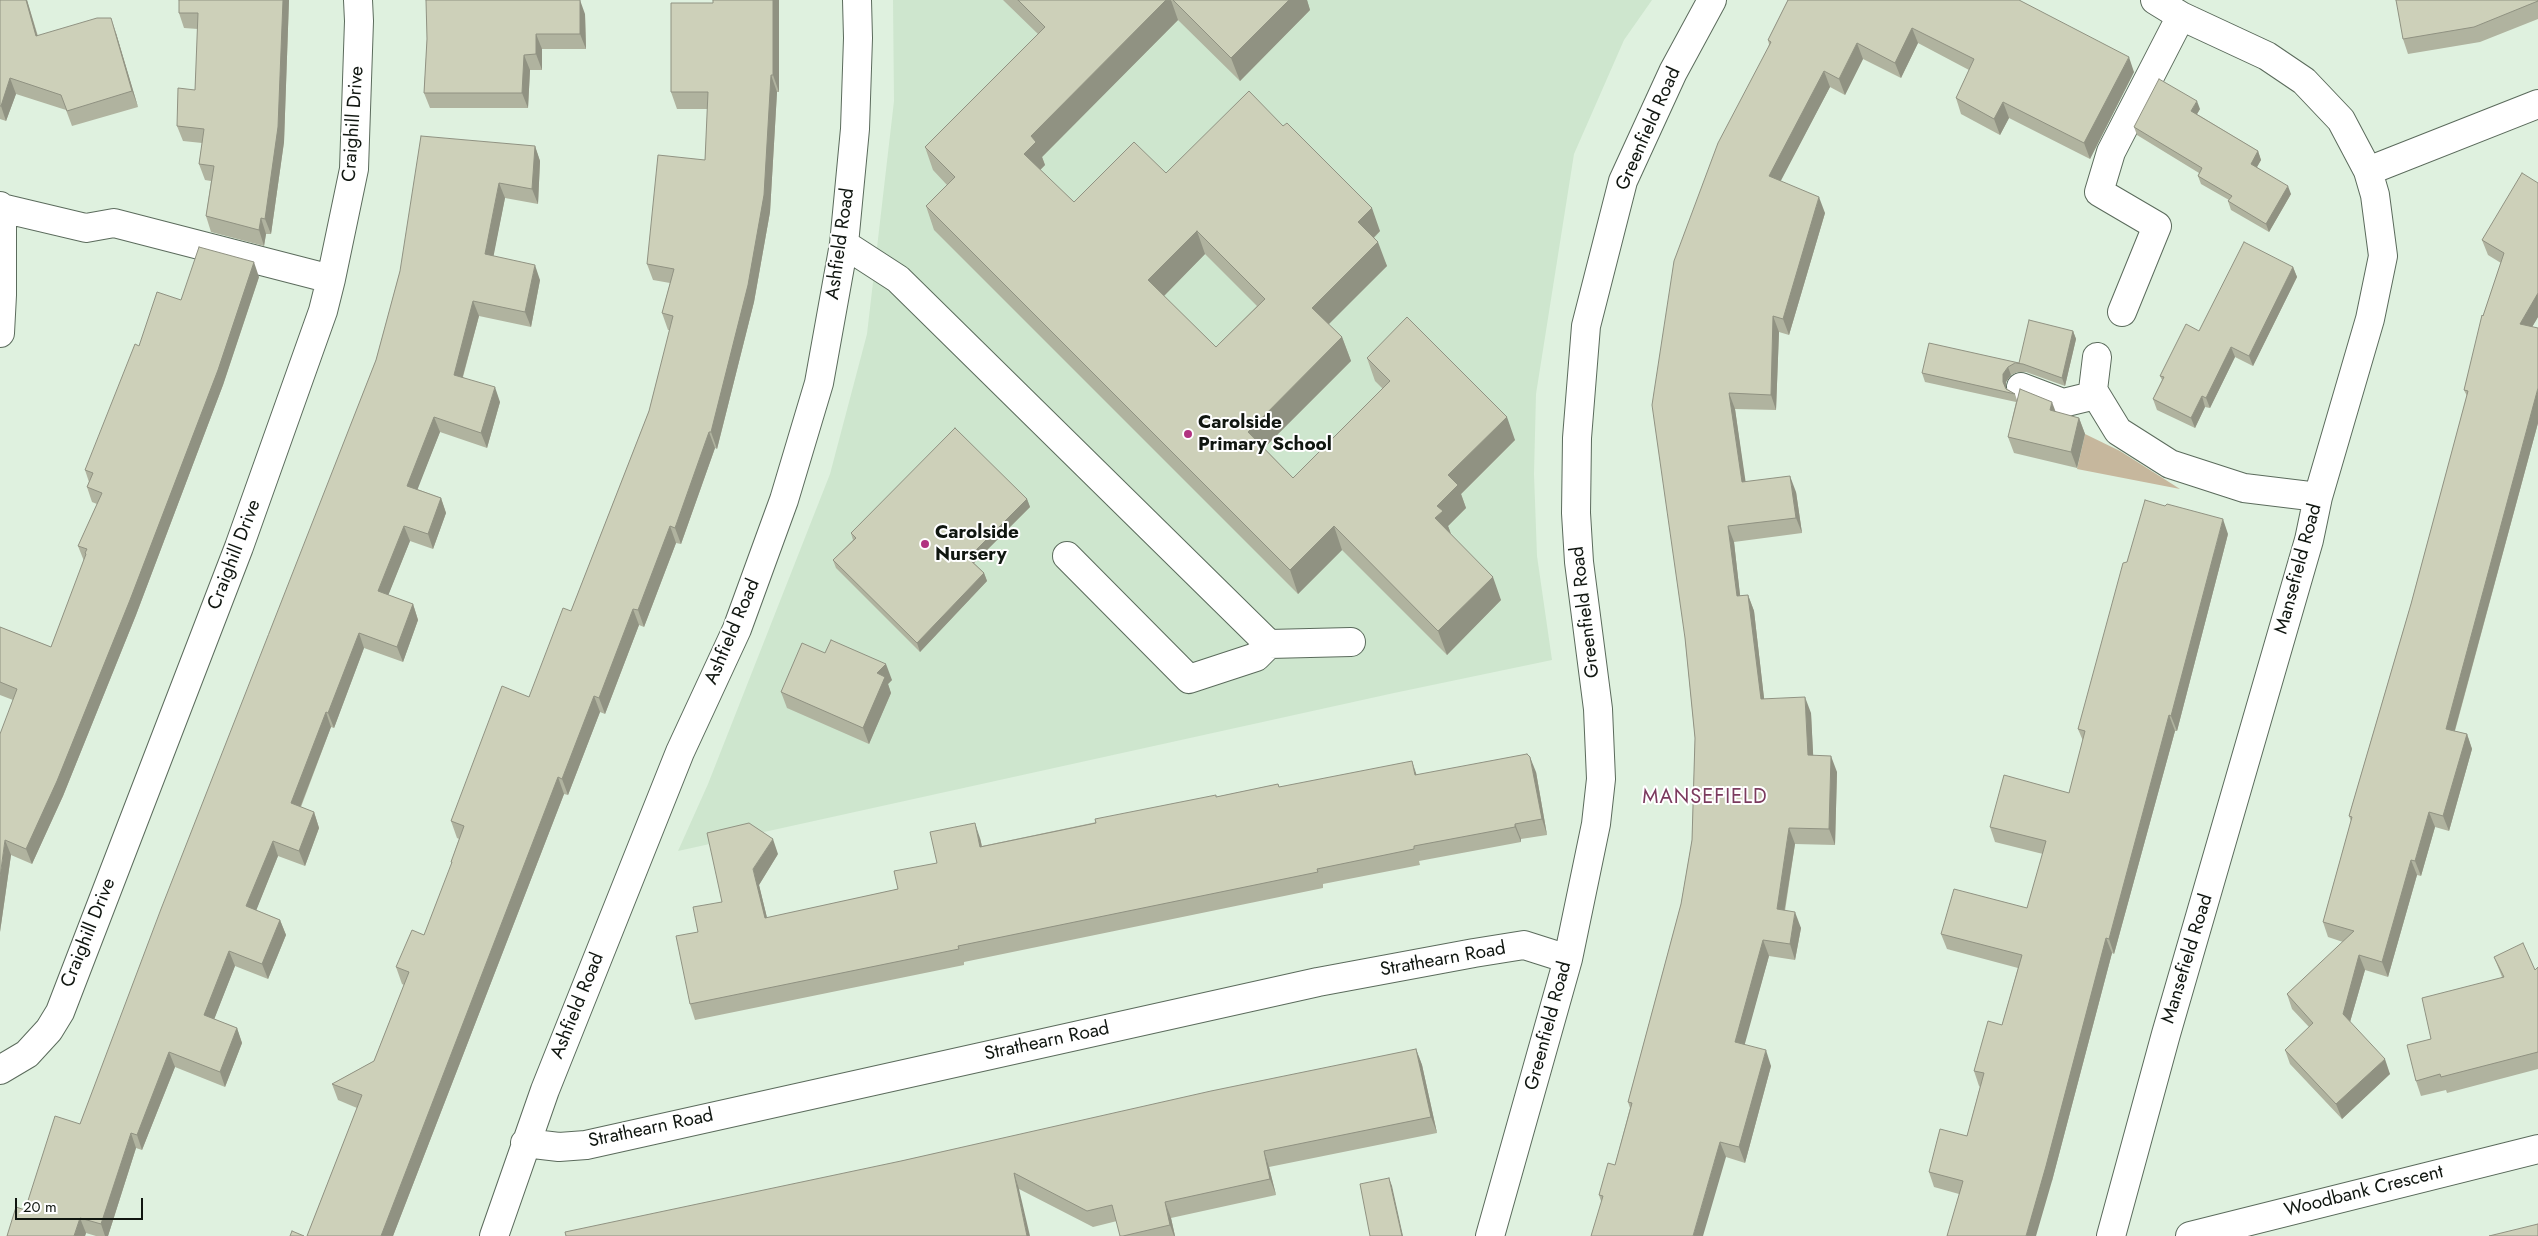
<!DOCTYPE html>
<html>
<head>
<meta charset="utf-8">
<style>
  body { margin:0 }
  #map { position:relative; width:2538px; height:1236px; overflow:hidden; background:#dff1df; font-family:Jost,sans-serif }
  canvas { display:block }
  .scale { position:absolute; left:15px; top:1198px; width:128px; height:22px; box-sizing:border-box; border:2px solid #101610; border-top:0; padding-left:6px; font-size:15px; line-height:18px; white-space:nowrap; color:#101610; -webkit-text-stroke:4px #fff; paint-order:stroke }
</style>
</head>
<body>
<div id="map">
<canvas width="2538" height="1236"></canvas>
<div class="scale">20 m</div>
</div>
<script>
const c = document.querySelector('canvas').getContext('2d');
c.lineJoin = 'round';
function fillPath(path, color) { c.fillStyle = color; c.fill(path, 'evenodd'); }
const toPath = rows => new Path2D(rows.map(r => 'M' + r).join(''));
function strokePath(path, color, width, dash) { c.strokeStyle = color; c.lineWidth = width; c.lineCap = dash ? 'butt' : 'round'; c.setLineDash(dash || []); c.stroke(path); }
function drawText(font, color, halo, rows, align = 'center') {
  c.font = font + ' Jost,sans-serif'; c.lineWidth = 4; c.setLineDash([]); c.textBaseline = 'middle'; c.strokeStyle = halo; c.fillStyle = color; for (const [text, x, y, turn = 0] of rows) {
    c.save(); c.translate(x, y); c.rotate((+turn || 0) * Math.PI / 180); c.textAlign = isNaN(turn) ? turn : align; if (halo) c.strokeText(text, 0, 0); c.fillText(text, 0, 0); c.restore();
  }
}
fillPath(toPath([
  [893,0,1652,0,1624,40,1574,154,1536,394,1534,474,1537,556,1552,660,1394,693,678,851,708,784,830,474,867,334,894,101]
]), '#cee6ce');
fillPath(toPath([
  [2085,434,2120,451,2180,489,2077,469]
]), '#c6b79d');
const minor = toPath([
  [2368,171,2538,104],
  [0,206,2,208,2,295,0,333],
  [2,208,86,228,114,223,331,279],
  [844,244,898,279,1269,644,1256,657,1189,679,1067,556],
  [2122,312,2157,226,2099,192,2111,152,2181,16],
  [2097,357,2093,390,2118,431,2170,464,2244,488,2318,497],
  [2021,387,2063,403,2096,395],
  [1269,644,1351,642],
  [0,1070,27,1054,49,1030,60,1012,239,547,323,311,331,279,354,169,359,21,358,0],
  [525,1143,559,1147,586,1145,1318,982,1474,953,1524,945,1568,959],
  [494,1236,545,1090,680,752,737,629,784,500,819,383,844,244,855,129,858,38,857,0],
  [1490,1236,1568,959,1596,824,1601,779,1598,709,1579,562,1576,513,1577,438,1586,326,1623,181,1673,72,1712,0],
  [2111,1236,2166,1034,2309,540,2318,497,2370,319,2383,256,2375,195,2368,171,2341,120,2304,81,2267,56,2181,16,2155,0],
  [2190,1236,2538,1149]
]);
strokePath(minor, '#5b6b5c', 30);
strokePath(minor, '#fff', 28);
fillPath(toPath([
  [0,0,27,0,38,36,116,33,138,107,72,126,66,110,16,94,6,121,0,119],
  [289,0,284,142,271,234,266,234,264,246,211,232,206,216,211,181,205,180,199,164,202,143,183,141,177,126,195,90,198,29,184,28,179,13],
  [713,0,779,0,779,92,777,92,770,212,754,302,717,449,715,448,681,544,676,543,644,627,639,625,605,714,600,712,568,795,564,794,393,1236,307,1236,357,1108,338,1100,332,1084,374,1061,404,985,402,984,396,967,424,935,452,864,451,862,459,839,457,838,451,821,529,697,571,611,649,411,670,330,668,330,662,313,670,283,653,280,647,264,705,160,708,109,677,109,671,92,713,3],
  [1003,0,1307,0,1310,10,1240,81,1178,20,1042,157,1045,165,1040,170,1074,202,1166,173,1380,231,1374,238,1387,266,1328,324,1342,337,1351,361,1264,448,1293,478,1383,389,1375,381,1367,358,1515,440,1461,494,1466,508,1448,526,1451,534,1501,600,1447,655,1342,550,1298,594,934,230,926,206,947,185,933,170,925,147,1038,34],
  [1205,254,1257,306,1216,347,1164,296],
  [1788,0,2134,72,2090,159,2009,118,2000,135,1961,114,1956,98,1969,70,1918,43,1901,78,1863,59,1845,95,1830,87,1780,181,1825,213,1789,335,1779,332,1776,410,1735,409,1745,482,1796,492,1802,533,1734,542,1740,596,1748,595,1754,611,1764,699,1811,713,1813,755,1837,772,1835,845,1795,844,1785,911,1801,928,1795,960,1769,956,1744,1044,1771,1066,1745,1163,1726,1157,1601,1201,1599,1195,1615,1165,1630,1108,1628,1102,1681,904,1692,840,1695,738,1685,638,1769,44,1768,40],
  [2538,0,2538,19,2480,42,2408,54,2403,39],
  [585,14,586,49,542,49,542,70,530,70,528,108,430,108,424,93,427,39],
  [2200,109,2197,114,2258,151,2261,160,2257,167,2291,194,2269,232,2231,210,2228,201,2229,200,2201,184,2198,176,2199,173,2137,135,2134,127],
  [535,146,540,161,538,204,505,198,493,256,540,280,531,327,479,316,463,377,500,402,487,448,440,432,417,489,441,498,446,513,433,549,410,541,388,595,413,604,418,620,403,662,364,648,334,728,331,727,301,807,314,812,319,828,305,866,278,856,256,910,280,920,286,935,268,979,235,966,214,1019,237,1028,242,1043,225,1087,175,1067,142,1150,136,1148,108,1236,96,1236,86,1233,85,1236,7,1236,25,1210,80,1124,376,360,400,271],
  [2538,183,2538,317,2532,327,2538,423,2455,731,2467,734,2472,749,2449,831,2435,827,2421,876,2417,875,2388,977,2365,970,2350,1022,2390,1074,2342,1119,2290,1064,2285,1050,2309,1027,2292,1009,2287,994,2343,942,2328,937,2323,922,2351,821,2349,816,2411,604,2467,396,2464,390,2483,316,2501,263,2488,255,2482,240],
  [2293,267,2297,277,2253,366,2235,357,2210,408,2205,407,2195,428,2157,410,2153,399,2162,380,2160,376,2199,331],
  [259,277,223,385,136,615,63,796,32,864,11,855,0,932,13,700,0,695,0,627,51,647,84,561,78,546,97,504,92,502,87,487,89,482,85,470,139,346],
  [2073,331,2076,339,2065,386,2026,372,2018,372,2011,375,2006,382,2006,388,2015,394,2017,400,2056,412,2079,418,2085,434,2077,468,2014,453,2008,437,2016,402,1925,382,1922,373,2019,363],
  [1027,499,1030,507,974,563,984,573,987,581,920,652,836,568,833,560,853,540,851,533],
  [2228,534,2177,731,2175,731,2114,954,2112,953,2052,1181,1959,1194,1934,1187,1929,1172,1967,1136,1980,1087,1979,1086,1974,1071,2002,1025,2018,968,1947,949,1941,934,2027,908,2043,854,1995,842,1990,827,2069,793,2083,741,2078,729],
  [825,653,892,680,888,684,891,693,869,744,787,708,781,692],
  [1536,772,1547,835,1521,839,1521,842,1419,861,1420,865,1323,884,1323,888,964,962,964,965,695,1020,690,1004,698,932,722,902,778,854,759,885,767,918,898,889,937,863,980,838,982,846,1278,784,1279,787,1417,775],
  [2494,957,2535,970,2538,967,2538,1069,2447,1093,2446,1090,2421,1096,2416,1081,2431,1039,2502,977],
  [1416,1049,1422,1065,1437,1133,1269,1167,1276,1195,1171,1218,1175,1236,1120,1236,1117,1221,1093,1227,1019,1189,901,1161]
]), '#b0b39f');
fillPath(toPath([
  [26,0,27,0,42,52,36,36],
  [283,0,289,0,284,142,271,234,265,219],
  [580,0,585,14,586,49,580,34],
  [773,0,779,0,779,92,773,75],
  [1166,0,1171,0,1178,20,1042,157,1045,165,1033,177,1024,154,1031,136],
  [1289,0,1307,0,1310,10,1240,81,1231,58],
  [111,18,116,33,138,107,132,91],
  [1912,28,1918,43,1901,78,1895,63],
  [536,34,542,49,542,70,536,54],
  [1857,43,1863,59,1845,95,1839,79],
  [524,55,530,70,528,108,522,93],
  [2129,57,2134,72,2090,159,2084,143],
  [1824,71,1830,87,1775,192,1769,176],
  [771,75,777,92,770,212,754,302,717,449,711,432],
  [10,78,16,94,6,121,1,106],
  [2197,101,2200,109,2194,119,2191,111],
  [2003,102,2009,118,2000,135,1994,119],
  [535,146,540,161,538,204,532,189],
  [2258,151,2261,160,2254,172,2251,164],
  [499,183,505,198,491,269,485,254],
  [2288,186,2291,194,2269,232,2266,224],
  [1819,197,1825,213,1789,335,1783,319],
  [1372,208,1380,231,1366,245,1358,222],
  [261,218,266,234,264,246,259,230],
  [1197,231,1205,254,1157,303,1148,280],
  [1378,242,1387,266,1321,332,1312,308],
  [254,262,259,277,223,385,136,615,63,796,32,864,26,849],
  [535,265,540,280,531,327,525,312],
  [2293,267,2297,277,2253,366,2249,356],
  [2538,293,2538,317,2525,339,2520,324],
  [473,301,479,316,459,390,454,375],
  [1773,316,1779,332,1776,410,1771,395],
  [2073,331,2076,339,2065,386,2062,378],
  [1342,337,1351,361,1257,455,1248,432],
  [2231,347,2235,357,2210,408,2206,398],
  [2008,367,2011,375,2006,382,2006,390,2003,382,2003,374],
  [495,387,500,402,487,448,481,433],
  [2538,388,2538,423,2451,744,2446,729],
  [1729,393,1735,409,1748,498,1742,482],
  [2202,396,2205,407,2195,428,2191,418],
  [2052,402,2058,418,2050,410],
  [434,417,440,432,413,501,407,486],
  [1507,417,1515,440,1461,494,1466,508,1448,526,1451,534,1435,518,1437,506,1448,475],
  [2079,418,2085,434,2077,468,2071,452],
  [709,432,715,448,681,544,675,528],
  [1790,476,1796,492,1802,533,1796,518],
  [441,498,446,513,433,549,428,534],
  [1027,499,1030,507,971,566,968,558],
  [2223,519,2228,534,2177,731,2171,716],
  [404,526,410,541,384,606,378,591],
  [670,526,676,543,644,627,638,610],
  [1334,526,1342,550,1298,594,1290,570],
  [1728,526,1734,542,1742,612,1737,596],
  [984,573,987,581,920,652,917,643],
  [1493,577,1501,600,1447,655,1438,631],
  [1748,595,1754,611,1766,715,1761,699],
  [413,604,418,620,403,662,397,647],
  [633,609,639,625,605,714,599,698],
  [359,633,364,648,334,728,328,713],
  [886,664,892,680,888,684,891,693,869,744,863,728,877,673],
  [594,696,600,712,568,795,562,779],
  [1805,697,1811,713,1814,771,1808,755],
  [326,712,331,727,296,818,291,803],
  [2169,715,2175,731,2114,954,2109,939],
  [2467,734,2472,749,2449,831,2443,816],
  [1831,756,1837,772,1835,845,1829,829],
  [1530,757,1536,772,1547,835,1542,819],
  [1412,761,1417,776,1415,775],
  [558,777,564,794,393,1236,381,1236],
  [314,812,319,828,305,866,299,851],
  [2429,812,2435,827,2421,876,2415,861],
  [975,823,980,838,985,862,980,847],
  [1515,824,1521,839,1521,842,1515,827],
  [1789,828,1795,844,1782,925,1777,909],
  [773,839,778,854,759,885,771,934,765,918,753,869],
  [5,840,11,855,0,932,0,877],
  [273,841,278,856,252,921,246,906],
  [2411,860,2417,875,2388,977,2382,962],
  [1795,912,1801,928,1795,960,1790,944],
  [280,920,286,935,268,979,262,964],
  [2106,938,2112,953,2052,1181,2036,1236,2026,1236],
  [1763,940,1769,956,1741,1058,1735,1042],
  [229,951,235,966,210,1030,204,1015],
  [2359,955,2365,970,2348,1029,2343,1014],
  [237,1028,242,1043,225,1087,220,1072],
  [1416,1049,1422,1065,1437,1133,1431,1117],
  [1766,1050,1771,1066,1745,1163,1739,1147],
  [169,1052,175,1067,142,1150,137,1135],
  [2385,1059,2390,1074,2342,1119,2336,1104],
  [131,1133,136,1148,108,1236,105,1236,101,1224],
  [1720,1142,1726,1157,1703,1236,1693,1236],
  [1264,1151,1269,1167,1276,1195,1270,1179],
  [1014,1173,1019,1189,1030,1236,1027,1236],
  [1389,1178,1392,1186,1403,1236,1402,1236],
  [1165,1202,1171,1218,1175,1236,1174,1236,1170,1225],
  [80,1218,86,1233,85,1236,74,1236]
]), '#909282');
const building = toPath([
  [0,0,26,0,36,36,97,18,111,18,132,91,67,111,61,95,10,78,1,106,0,106,0,0],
  [179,0,283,0,278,127,265,219,261,218,259,230,206,216,214,166,199,164,204,129,177,126,178,88,195,90,198,13,179,13,179,0],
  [426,0,580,0,580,34,536,34,536,54,524,55,522,93,424,93,427,39,426,0],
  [713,0,773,0,773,75,771,75,764,195,748,285,711,432,709,432,675,528,670,526,638,610,633,609,599,698,594,696,562,779,558,777,381,1236,307,1236,362,1095,332,1084,374,1061,409,972,396,967,412,930,424,935,452,862,451,862,464,826,451,821,502,686,529,697,563,608,571,611,649,411,673,316,662,313,674,269,647,264,658,155,705,160,708,92,671,92,671,3,713,3,713,0],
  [1018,0,1166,0,1031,136,1036,142,1024,154,1074,202,1134,142,1166,173,1249,91,1283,126,1287,123,1372,208,1358,222,1378,242,1312,308,1342,337,1248,432,1293,478,1390,381,1367,358,1407,317,1507,417,1448,475,1458,485,1437,506,1443,511,1435,518,1493,577,1438,631,1334,526,1290,570,926,206,955,177,925,147,1045,27,1018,0],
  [1197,231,1265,299,1216,347,1148,280,1197,231],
  [1173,0,1289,0,1231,58,1173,0],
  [1788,0,2019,0,2129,57,2084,143,2003,102,1994,119,1956,98,1974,59,1912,28,1895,63,1857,43,1839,79,1824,71,1769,176,1819,197,1783,319,1773,316,1771,395,1729,393,1742,482,1790,476,1796,518,1728,526,1737,596,1748,595,1761,699,1805,697,1808,755,1831,756,1829,829,1789,828,1777,909,1795,912,1790,944,1763,940,1735,1042,1766,1050,1739,1147,1720,1142,1693,1236,1591,1236,1603,1196,1599,1195,1608,1163,1615,1165,1632,1103,1628,1102,1681,904,1692,840,1695,738,1685,638,1652,405,1674,261,1718,143,1771,42,1768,40,1788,0],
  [2396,0,2538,0,2538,1,2474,27,2403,39,2396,0],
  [2159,79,2197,101,2191,111,2258,151,2251,164,2288,186,2266,224,2228,201,2232,196,2198,176,2202,168,2134,127,2159,79],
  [421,136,535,146,532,189,499,183,485,254,535,265,525,312,473,301,454,375,495,387,481,433,434,417,407,486,441,498,428,534,404,526,378,591,413,604,397,647,359,633,328,713,326,712,291,803,314,812,299,851,273,841,246,906,280,920,262,964,229,951,204,1015,237,1028,220,1072,169,1052,137,1135,131,1133,101,1224,80,1218,74,1236,7,1236,16,1207,25,1210,55,1116,80,1124,161,909,376,360,400,271,421,136],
  [2522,173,2538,183,2538,293,2520,324,2538,328,2538,388,2446,729,2467,734,2443,816,2429,812,2415,861,2411,860,2382,962,2359,955,2343,1014,2385,1059,2336,1104,2285,1050,2313,1023,2287,994,2354,931,2323,922,2352,817,2349,816,2411,604,2468,391,2464,390,2482,315,2483,316,2504,253,2482,240,2522,173],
  [2244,242,2293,267,2249,356,2231,347,2206,398,2202,396,2191,418,2153,399,2164,377,2160,376,2186,324,2199,331,2244,242],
  [199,247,254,262,218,370,130,600,57,781,26,849,5,840,0,877,0,734,17,689,0,682,0,627,51,647,86,554,85,553,87,549,78,546,102,493,87,487,93,473,85,470,135,344,139,346,157,292,181,300,199,247],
  [2029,320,2073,331,2062,378,2023,364,2015,363,2008,367,2003,374,2003,382,2006,389,2015,394,1922,373,1929,343,2019,363,2029,320],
  [2020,389,2052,402,2050,410,2079,418,2071,452,2008,437,2020,389],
  [955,428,1027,499,968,558,984,573,917,643,833,560,856,538,851,533,955,428],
  [2145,500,2165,506,2167,504,2223,519,2171,716,2169,715,2109,939,2106,938,2046,1166,2026,1236,1947,1236,1963,1181,1929,1172,1940,1129,1967,1136,1984,1073,1974,1071,1988,1021,2002,1025,2022,955,1941,934,1954,889,2027,908,2046,841,1990,827,2004,775,2069,793,2085,731,2078,729,2123,563,2127,562,2145,500],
  [831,640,886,664,877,673,885,677,863,728,781,692,802,643,825,653,831,640],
  [1527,754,1530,757,1542,819,1515,824,1515,827,1414,846,1414,849,1317,869,1318,872,958,946,959,949,690,1004,676,936,698,932,693,907,722,902,707,833,749,823,773,839,753,869,765,918,898,889,894,871,937,863,930,832,975,823,980,847,1096,823,1095,819,1216,795,1216,797,1278,784,1279,787,1412,761,1415,775,1527,754],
  [2523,943,2535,970,2538,967,2538,1052,2441,1077,2440,1074,2416,1081,2407,1045,2431,1039,2422,998,2504,977,2494,957,2523,943],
  [1416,1049,1431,1117,1264,1151,1270,1179,1165,1202,1170,1225,1123,1236,1120,1236,1112,1205,1087,1211,1014,1173,1027,1236,566,1236,565,1232,901,1161,1211,1091,1416,1049],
  [1389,1178,1402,1236,1370,1236,1360,1184,1389,1178],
  [2538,1224,2538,1236,2489,1236,2538,1224],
  [292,1231,304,1236,290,1236,292,1231]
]);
fillPath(building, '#cdd0b9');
strokePath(building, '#909282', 1);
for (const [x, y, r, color] of [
  [1188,434,5,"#b13280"],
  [925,544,5,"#b13280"]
]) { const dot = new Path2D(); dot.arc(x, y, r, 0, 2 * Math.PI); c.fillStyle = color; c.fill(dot); strokePath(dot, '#fff', 2); }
drawText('19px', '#101610', '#fff', [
  ["Craighill Drive",354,124,-86],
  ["Greenfield Road",1649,129,-66],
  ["Ashfield Road",841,244,-82],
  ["Craighill Drive",235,555,-69],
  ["Mansefield Road",2299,569,-75],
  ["Greenfield Road",1586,612,-97],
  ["Ashfield Road",733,632,-67],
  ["Craighill Drive",89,933,-68],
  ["Mansefield Road",2188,959,-73],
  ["Strathearn Road",1443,960,-10],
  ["Ashfield Road",578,1006,-68],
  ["Greenfield Road",1549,1026,-75],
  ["Strathearn Road",1047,1042,-12],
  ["Strathearn Road",651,1129,-12],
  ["Woodbank Crescent",2364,1192,-14]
]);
drawText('bold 19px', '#101610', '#fff', [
  ["Carolside",1198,423],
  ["Primary School",1198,445],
  ["Carolside",935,533],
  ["Nursery",935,555]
], 'left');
c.letterSpacing = '1px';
drawText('20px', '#7b3a5e', '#fff', [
  ["MANSEFIELD",1705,798]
]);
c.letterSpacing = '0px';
</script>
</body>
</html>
